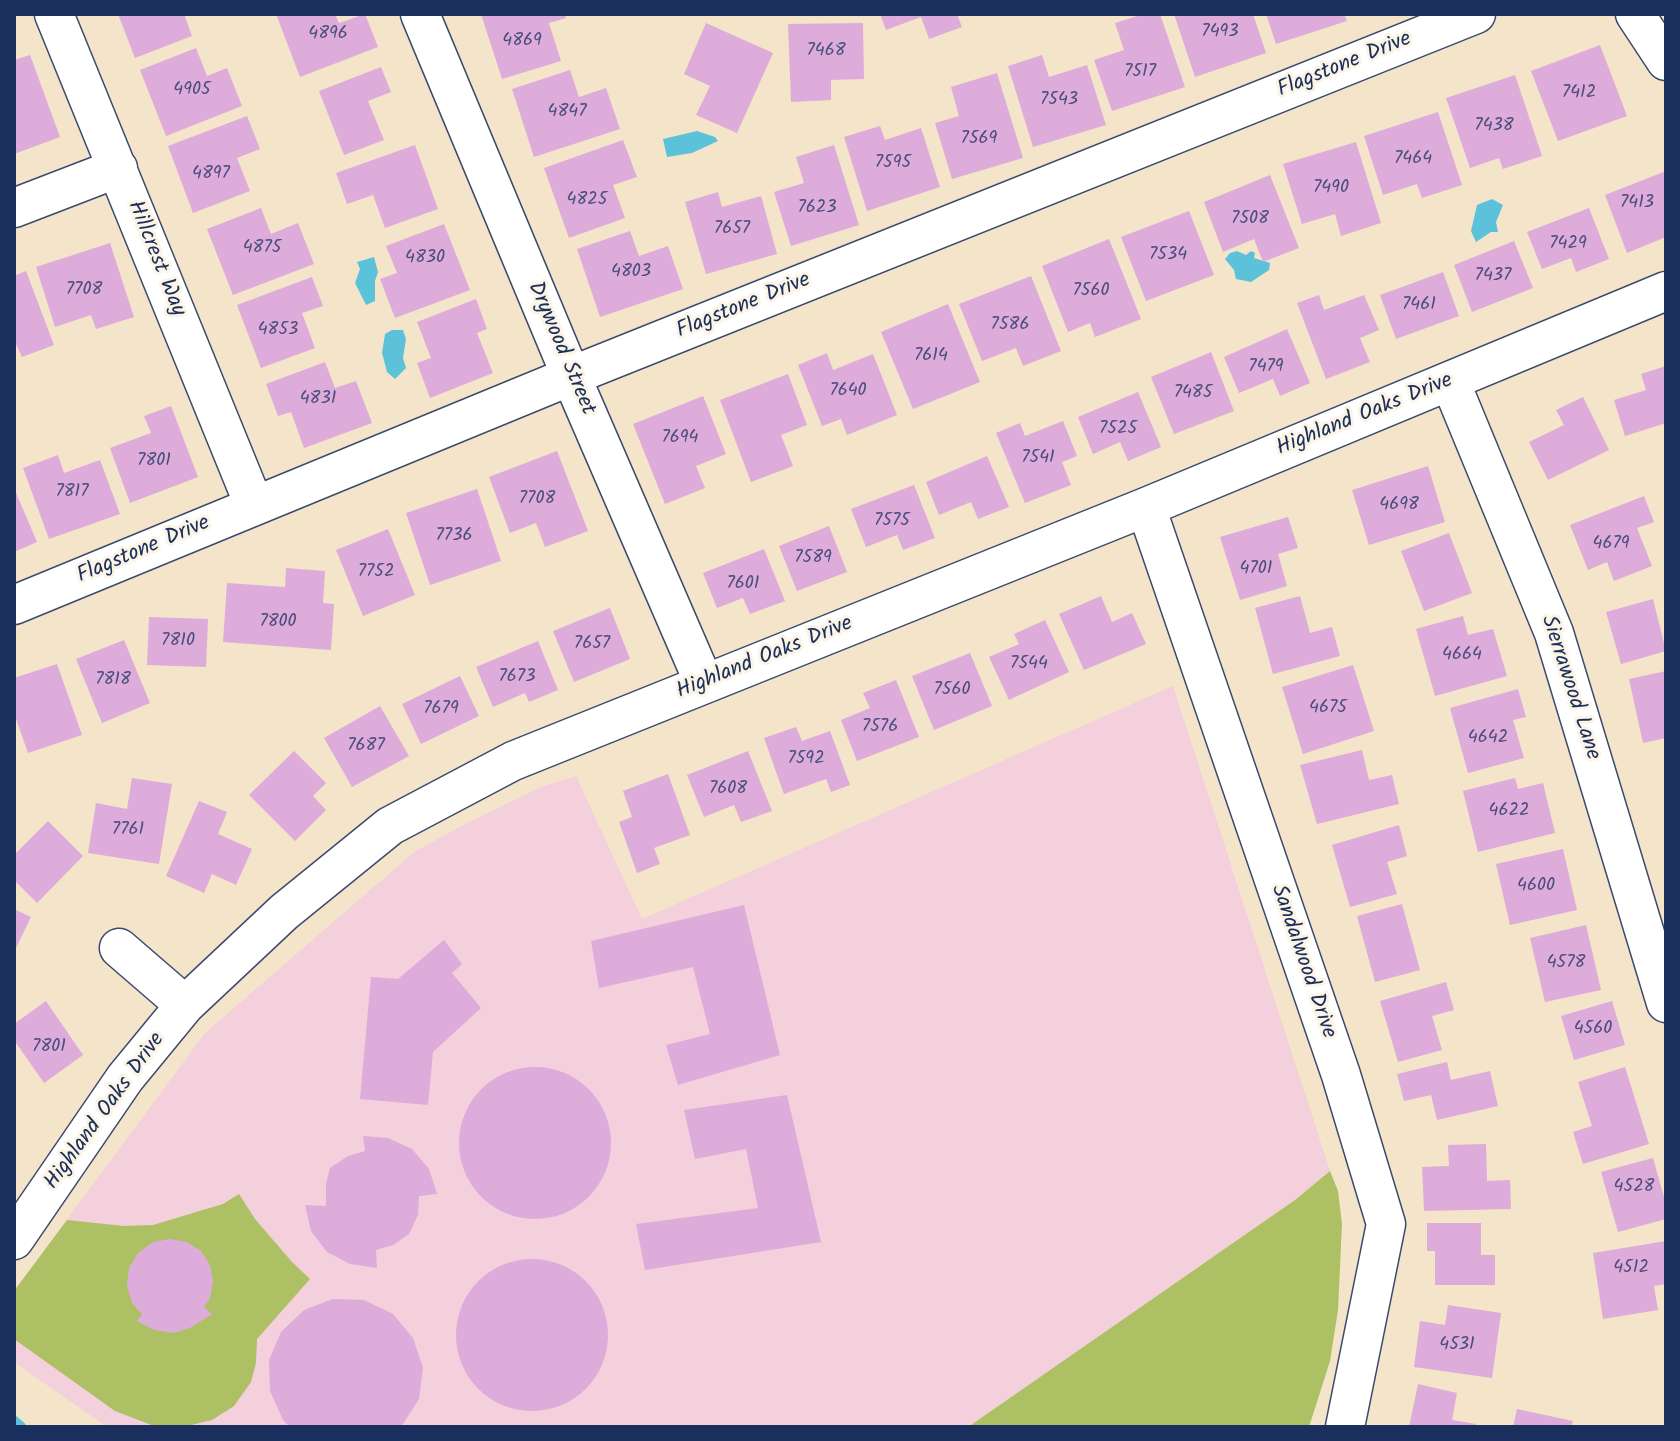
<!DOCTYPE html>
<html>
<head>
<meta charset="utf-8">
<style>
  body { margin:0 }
  #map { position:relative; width:1680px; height:1441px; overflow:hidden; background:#f4e4c9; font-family:Kalam,sans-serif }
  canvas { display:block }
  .frame { position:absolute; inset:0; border:16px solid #1b2f5e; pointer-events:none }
</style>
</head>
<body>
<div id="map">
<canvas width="1680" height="1441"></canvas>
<div class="frame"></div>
</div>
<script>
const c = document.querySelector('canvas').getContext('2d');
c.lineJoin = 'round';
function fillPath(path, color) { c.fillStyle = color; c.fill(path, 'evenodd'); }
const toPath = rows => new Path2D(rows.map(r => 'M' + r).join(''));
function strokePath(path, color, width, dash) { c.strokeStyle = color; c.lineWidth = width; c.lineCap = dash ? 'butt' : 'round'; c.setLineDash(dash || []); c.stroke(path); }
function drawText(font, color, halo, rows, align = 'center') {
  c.font = font + ' Kalam,sans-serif'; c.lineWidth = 6; c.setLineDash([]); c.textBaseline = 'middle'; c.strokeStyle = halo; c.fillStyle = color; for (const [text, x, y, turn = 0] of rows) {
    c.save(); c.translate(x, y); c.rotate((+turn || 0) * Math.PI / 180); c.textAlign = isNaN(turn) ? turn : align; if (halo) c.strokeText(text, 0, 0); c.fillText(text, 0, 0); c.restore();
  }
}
fillPath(toPath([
  [1173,686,1330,1171,1295,1200,968,1427,107,1427,14,1362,14,1291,205,1033,413,853,463,825,541,787,576,776,642,919]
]), '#f4cfdc');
fillPath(toPath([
  [1330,1171,1338,1191,1342,1224,1338,1310,1330,1361,1309,1427,968,1427,1295,1200],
  [239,1194,255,1219,292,1262,310,1279,257,1339,256,1363,251,1382,234,1406,212,1420,183,1427,154,1426,115,1411,14,1339,14,1291,67,1220,124,1226,153,1225,223,1204]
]), '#adc064');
fillPath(toPath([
  [697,131,715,137,718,141,692,153,667,157,663,139],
  [1492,199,1503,205,1496,222,1498,232,1491,232,1476,242,1471,231,1477,205],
  [1237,251,1246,255,1251,251,1255,253,1254,258,1270,263,1269,270,1251,282,1236,279,1234,270,1225,259,1230,253],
  [374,257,378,272,375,281,375,301,366,305,355,283,360,269,357,262],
  [392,330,403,330,406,339,403,358,406,368,395,379,387,372,382,353,385,334]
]), '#5cc2da');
strokePath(toPath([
  [14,1420,22,1427]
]), '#5cc2da', 9);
fillPath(toPath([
  [118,14,184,14,192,36,135,58],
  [276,14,335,14,339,23,365,14,378,47,300,77],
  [481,14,565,14,566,18,549,23,561,61,502,79],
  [880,14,957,14,962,27,929,39,921,17,886,30],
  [1144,14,1160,14,1185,87,1112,111,1094,60,1124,50,1115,23],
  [1174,14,1253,14,1266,53,1195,77],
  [1266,14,1344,14,1347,21,1276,44],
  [706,23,773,53,737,133,696,115,710,86,684,74],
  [863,23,864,79,831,80,831,100,791,102,788,24],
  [1600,45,1627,116,1558,141,1531,71],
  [196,48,207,76,227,68,242,106,166,136,140,70],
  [30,55,60,137,14,154,14,60],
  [1042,55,1049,77,1087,65,1106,125,1033,147,1008,66],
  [381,67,391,92,368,101,384,140,344,155,319,91],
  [570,70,579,97,606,88,620,129,534,157,512,89],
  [997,73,1023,158,952,179,935,123,959,116,951,87],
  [1515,75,1542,156,1503,169,1499,158,1470,168,1446,98],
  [1438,112,1462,185,1422,198,1417,184,1383,195,1364,136],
  [247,116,260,149,237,158,250,191,193,213,168,146],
  [880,126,885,140,921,128,940,187,867,211,844,137],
  [623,140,637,177,613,185,625,218,569,238,544,168],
  [1356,142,1381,223,1341,236,1335,214,1302,224,1283,164],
  [415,145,438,209,385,228,373,195,347,204,336,173],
  [834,145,859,225,791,246,774,192,804,183,796,157],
  [1666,171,1666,213,1664,213,1666,237,1627,253,1605,195],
  [1270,175,1299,248,1263,262,1254,239,1223,252,1204,202],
  [718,192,722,207,761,196,777,254,706,274,685,202],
  [261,208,271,234,298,223,314,264,233,295,207,229],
  [1589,208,1609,259,1576,272,1571,258,1542,269,1527,232],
  [1189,211,1214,275,1146,301,1121,237],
  [444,224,470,290,395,318,380,279,397,273,386,246],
  [630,231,639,256,668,246,683,289,600,317,577,249],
  [1109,239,1141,319,1095,337,1090,323,1068,332,1042,266],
  [1514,241,1533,288,1472,312,1454,265],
  [110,243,134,317,96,329,91,315,55,327,36,267],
  [26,271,54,345,22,357,14,340,14,276],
  [1443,272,1459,316,1396,339,1380,295],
  [1031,276,1061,351,1023,366,1016,348,982,361,959,304],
  [312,277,323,306,302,313,315,348,261,368,237,305],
  [1319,295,1324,310,1364,295,1379,330,1360,338,1370,362,1326,379,1297,303],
  [476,299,487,329,477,333,493,373,430,398,417,363,431,358,417,322],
  [948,304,980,382,913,409,881,332],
  [1287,329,1310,383,1280,396,1273,379,1239,393,1224,357],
  [1211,352,1234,411,1174,434,1151,377],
  [827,353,833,370,873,354,897,415,847,435,841,419,822,426,798,365],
  [325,362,335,388,356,381,372,423,304,448,291,412,278,416,266,384],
  [1666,366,1666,423,1625,436,1614,400,1646,390,1641,374],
  [788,374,807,425,781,435,793,466,751,482,720,400],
  [1138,392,1161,447,1128,461,1120,442,1093,454,1078,417],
  [703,396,726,454,696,466,705,488,665,504,633,424],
  [1583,397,1609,450,1548,480,1529,442,1564,425,1556,410],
  [171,406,198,477,130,503,110,448,151,433,144,416],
  [1063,421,1077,456,1062,462,1071,485,1025,503,996,433,1020,423,1025,436],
  [557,451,588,531,545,547,536,523,510,533,489,477],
  [58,455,64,473,100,460,120,514,49,539,23,468],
  [987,456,1009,507,978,519,971,502,939,515,926,482],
  [1428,466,1445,522,1369,545,1352,490],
  [914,485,935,538,903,550,897,535,866,547,851,509],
  [14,488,37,542,14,552],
  [477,489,501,561,430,585,406,513],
  [1644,496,1654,522,1637,528,1652,566,1614,581,1607,562,1588,570,1570,525],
  [1288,517,1298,548,1278,554,1287,586,1240,600,1220,537],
  [829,526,847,572,797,591,779,546],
  [388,529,415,595,363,616,336,550],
  [1449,533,1472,593,1424,611,1401,551],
  [764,549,785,601,750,614,743,598,717,608,703,573],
  [286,568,325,571,323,603,334,604,331,650,223,642,227,583,285,587],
  [1101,596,1112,622,1132,613,1146,644,1084,670,1059,614],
  [1300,596,1310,633,1332,627,1340,656,1273,674,1255,608],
  [1653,599,1666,651,1621,664,1606,612],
  [610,608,630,659,574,682,553,631],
  [1463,616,1468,635,1493,629,1507,676,1435,696,1416,629],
  [149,617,208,619,206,667,147,665],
  [1045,620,1069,672,1009,700,989,657,1019,644,1014,634],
  [124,640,150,703,102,723,76,659],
  [538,641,558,690,529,702,525,693,493,707,476,667],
  [970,653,992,706,934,730,912,676],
  [57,664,82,735,28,753,14,713,14,678],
  [1353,665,1374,731,1303,754,1282,687],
  [1666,671,1666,738,1643,743,1629,679],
  [460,676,479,716,421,744,402,704],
  [896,680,919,737,857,761,841,720,870,708,863,693],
  [1518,689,1526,717,1513,720,1524,758,1468,773,1450,708],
  [380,706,409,756,352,787,324,738],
  [796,727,802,741,830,731,850,785,831,792,826,779,784,794,764,738],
  [1362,750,1369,780,1392,775,1399,804,1317,824,1300,765],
  [294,751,326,783,313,796,326,810,295,841,249,795],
  [748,751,772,811,741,822,734,805,704,817,687,775],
  [668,774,690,835,654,848,660,864,637,873,619,822,632,817,623,791],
  [132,778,172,784,159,864,88,853,96,803,127,809],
  [1515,778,1518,789,1543,783,1555,833,1478,852,1463,791],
  [199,801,227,812,218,834,252,849,236,885,212,874,204,893,166,876],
  [48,821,83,856,37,903,14,880,14,855],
  [1399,825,1407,856,1387,862,1397,894,1350,907,1332,845],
  [1563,849,1577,910,1510,925,1496,864],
  [1402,904,1420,970,1375,982,1357,916],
  [744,905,780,1055,678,1085,666,1045,710,1034,693,967,599,988,591,941],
  [14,909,31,917,14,952],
  [1586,925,1601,990,1545,1002,1530,938],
  [444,940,462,964,452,973,481,1008,433,1052,428,1105,360,1099,371,977,398,979],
  [1446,982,1454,1010,1432,1016,1442,1050,1398,1062,1380,1001],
  [46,1001,83,1055,44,1083,14,1040,14,1024],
  [1612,1001,1625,1045,1574,1060,1561,1016],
  [1447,1062,1451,1080,1490,1071,1498,1106,1437,1120,1431,1095,1404,1101,1397,1074],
  '459 1143a76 76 0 1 1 152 0a76 76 0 1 1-152 0Z',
  [1625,1067,1649,1144,1583,1164,1573,1132,1592,1126,1578,1082],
  [787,1095,821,1242,645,1270,636,1224,758,1208,746,1149,695,1159,684,1110],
  [363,1136,388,1138,412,1149,429,1169,437,1194,419,1196,418,1215,409,1234,393,1245,376,1250,377,1268,350,1264,327,1252,311,1231,305,1205,326,1206,326,1184,330,1168,348,1156,365,1151],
  [1486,1144,1487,1181,1510,1180,1511,1209,1424,1211,1422,1167,1449,1166,1448,1145],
  [1653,1158,1666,1204,1666,1219,1618,1232,1601,1172],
  [1427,1223,1481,1223,1481,1255,1495,1255,1495,1285,1435,1285,1435,1251,1427,1251],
  [170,1239,187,1242,201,1251,210,1265,213,1282,210,1298,204,1307,212,1314,190,1328,174,1333,154,1330,137,1321,142,1314,132,1303,127,1286,129,1268,138,1253,153,1242],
  [1666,1241,1666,1284,1654,1286,1658,1310,1603,1319,1593,1253],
  '456 1335a76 76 0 1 1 152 0a76 76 0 1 1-152 0Z',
  [333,1299,364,1300,393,1314,413,1338,423,1368,419,1399,401,1427,290,1427,283,1420,270,1391,269,1360,281,1332,304,1310],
  [1448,1305,1501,1313,1492,1378,1414,1367,1420,1321,1445,1325],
  [1418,1384,1457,1393,1452,1420,1476,1424,1475,1427,1409,1427],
  [1517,1409,1573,1421,1571,1427,1513,1427]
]), '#ddacda');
const minor = toPath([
  [54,14,254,505],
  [420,14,571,376,704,683],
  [1635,14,1666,61],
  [14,208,118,168],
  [1450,381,1554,633,1666,1003],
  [1146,507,1341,1075,1386,1224,1345,1427],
  [14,605,571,376,1476,14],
  [119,948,185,1005],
  [14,1240,125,1078,185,1005,284,912,390,826,513,761,1146,507,1666,291]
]);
strokePath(minor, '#3c4a6e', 41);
strokePath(minor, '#fff', 38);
drawText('18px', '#4c4e7d', null, [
  ["7493",1220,33],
  ["4896",328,35],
  ["4869",522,42],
  ["7468",826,52],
  ["7517",1140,73],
  ["4905",192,91],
  ["7412",1579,94],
  ["7543",1059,101],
  ["4847",567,113],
  ["7438",1494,127],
  ["7569",979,140],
  ["7464",1413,160],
  ["7595",893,164],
  ["4897",211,175],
  ["7490",1331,189],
  ["4825",587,201],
  ["7413",1637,204],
  ["7623",817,209],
  ["7508",1250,220],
  ["7657",732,230],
  ["7429",1568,245],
  ["4875",262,249],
  ["7534",1168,256],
  ["4830",425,259],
  ["4803",631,273],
  ["7437",1493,277],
  ["7708",84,291],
  ["7560",1091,292],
  ["7461",1419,306],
  ["7586",1010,326],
  ["4853",278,331],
  ["7614",931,357],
  ["7479",1266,368],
  ["7640",848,392],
  ["7485",1193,394],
  ["4831",318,400],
  ["7525",1118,430],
  ["7694",680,439],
  ["7541",1038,459],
  ["7801",154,462],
  ["7817",72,493],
  ["7708",537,500],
  ["4698",1399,506],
  ["7575",892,522],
  ["7736",454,537],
  ["4679",1611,545],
  ["7589",813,559],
  ["4701",1256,570],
  ["7752",376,573],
  ["7601",743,585],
  ["7800",278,623],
  ["7810",178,642],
  ["7657",592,645],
  ["4664",1462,656],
  ["7544",1029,665],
  ["7673",517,678],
  ["7818",113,681],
  ["7560",952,691],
  ["4675",1328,709],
  ["7679",441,710],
  ["7576",880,728],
  ["4642",1488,739],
  ["7687",366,747],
  ["7592",806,760],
  ["7608",728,790],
  ["4622",1509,812],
  ["7761",128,831],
  ["4600",1536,887],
  ["4578",1566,964],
  ["4560",1593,1030],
  ["7801",49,1048],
  ["4528",1634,1188],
  ["4512",1631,1269],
  ["4531",1457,1346]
]);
drawText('22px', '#1b2f5e', '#fcf5e5', [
  ["Flagstone Drive",1345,66,-22],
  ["Hillcrest Way",155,259,68],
  ["Flagstone Drive",744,307,-22],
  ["Drywood Street",560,349,67],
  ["Highland Oaks Drive",1365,416,-22],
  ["Flagstone Drive",144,551,-23],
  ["Highland Oaks Drive",765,659,-22],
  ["Sierrawood Lane",1569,688,72],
  ["Sandalwood Drive",1302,962,71],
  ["Highland Oaks Drive",106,1112,-54]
]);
</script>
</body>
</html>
